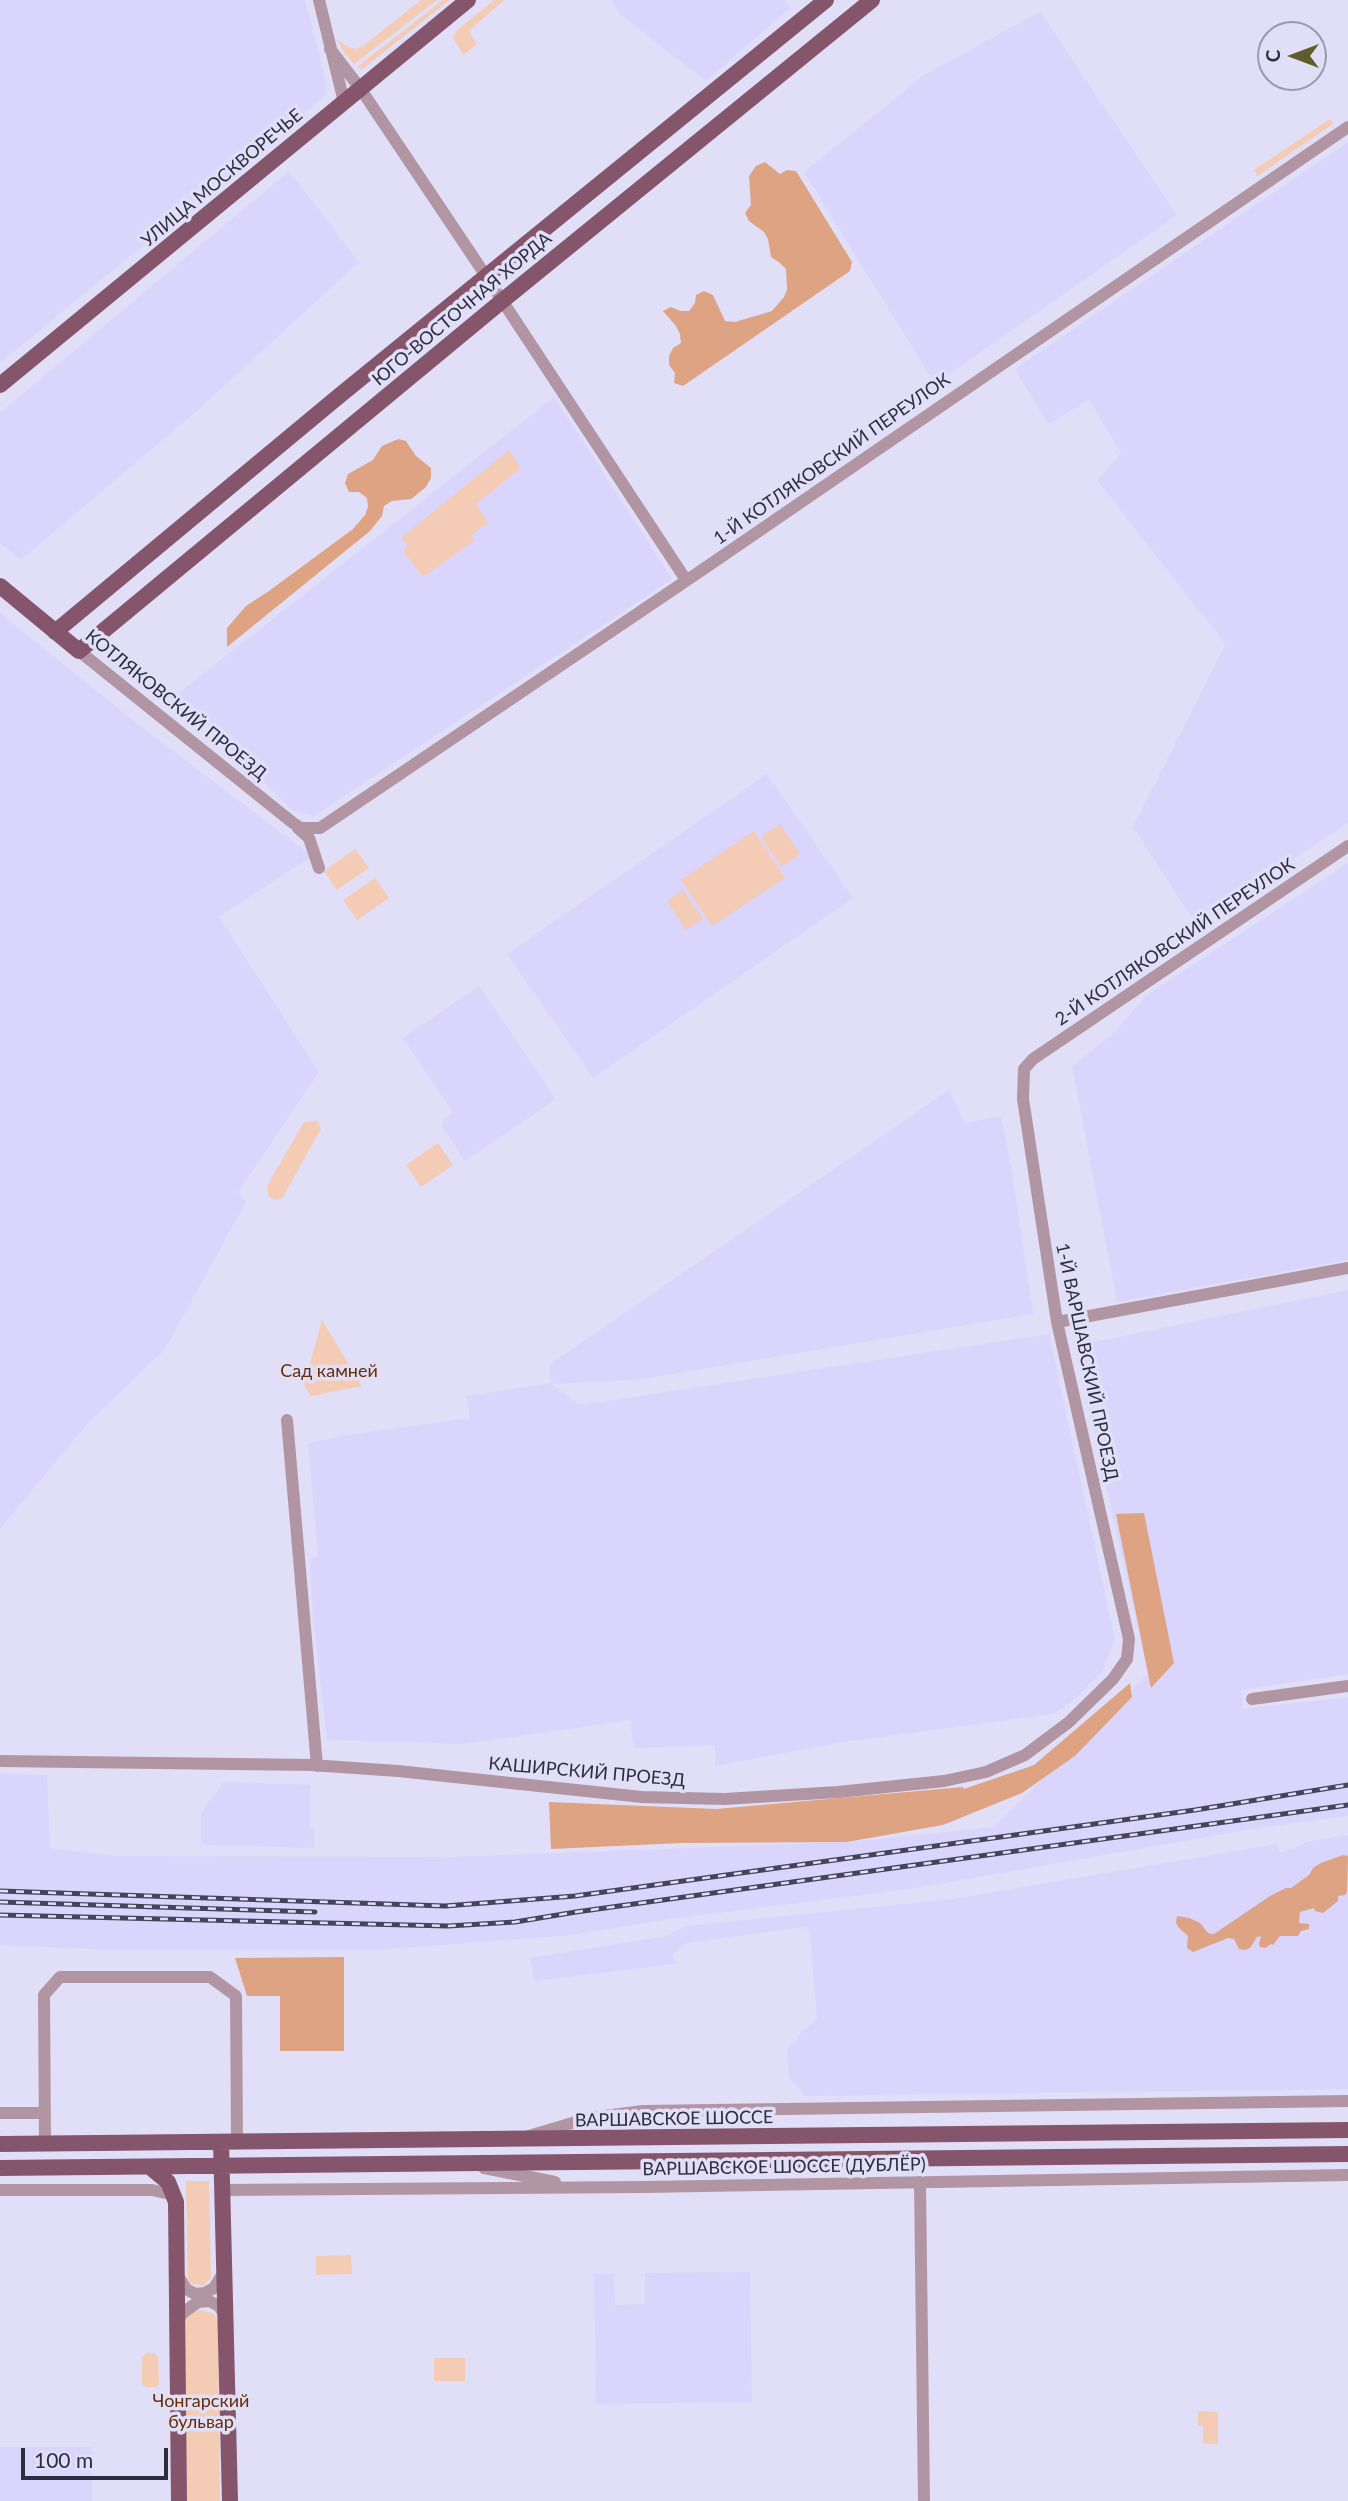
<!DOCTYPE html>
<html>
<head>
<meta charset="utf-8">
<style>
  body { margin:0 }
  #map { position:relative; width:1348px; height:2501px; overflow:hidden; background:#e1dff7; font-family:Lato,sans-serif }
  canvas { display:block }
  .north { position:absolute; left:1257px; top:21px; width:70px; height:70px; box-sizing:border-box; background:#e1dff7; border:2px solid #9a97af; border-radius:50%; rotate:270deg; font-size:19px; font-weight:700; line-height:28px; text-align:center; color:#2f2c42 }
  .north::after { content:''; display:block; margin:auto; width:24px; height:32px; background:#5d5e2b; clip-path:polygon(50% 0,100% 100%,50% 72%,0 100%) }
  .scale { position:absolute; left:21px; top:2448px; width:147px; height:32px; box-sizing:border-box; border:4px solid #2f2c42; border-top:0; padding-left:9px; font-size:21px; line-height:24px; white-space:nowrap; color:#2f2c42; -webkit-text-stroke:5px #e1dff7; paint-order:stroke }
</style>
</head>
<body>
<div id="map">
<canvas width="1348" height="2501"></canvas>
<div class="north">С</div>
<div class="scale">100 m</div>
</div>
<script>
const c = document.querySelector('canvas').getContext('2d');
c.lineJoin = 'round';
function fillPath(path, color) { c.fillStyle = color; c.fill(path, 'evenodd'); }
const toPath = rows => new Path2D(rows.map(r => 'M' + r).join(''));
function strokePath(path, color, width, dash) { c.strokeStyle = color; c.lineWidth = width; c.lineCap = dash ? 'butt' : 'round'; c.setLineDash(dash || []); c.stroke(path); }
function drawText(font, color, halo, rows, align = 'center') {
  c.font = font + ' Lato,sans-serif'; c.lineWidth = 7; c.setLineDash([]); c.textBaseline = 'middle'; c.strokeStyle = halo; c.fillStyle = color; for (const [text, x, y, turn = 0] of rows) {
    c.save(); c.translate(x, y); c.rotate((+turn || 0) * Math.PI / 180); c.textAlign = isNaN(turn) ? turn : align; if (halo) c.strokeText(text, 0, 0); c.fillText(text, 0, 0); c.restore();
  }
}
fillPath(toPath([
  [0,0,305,0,318,48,326,85,325,96,0,363],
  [611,0,785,0,790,8,706,81,622,16],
  [1040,12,1177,215,935,384,804,172,924,75],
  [1348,142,1348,823,1196,924,1133,827,1225,644,1097,480,1121,453,1089,400,1048,424,1015,369],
  [289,171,359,262,199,409,21,560,0,543,0,413],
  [554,397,672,579,314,816,292,810,175,696],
  [0,613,140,726,312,856,219,917,319,1072,238,1192,246,1202,165,1349,88,1423,0,1529],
  [767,774,853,898,593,1078,507,954],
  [1348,863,1348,1260,1117,1302,1072,1066,1112,1035,1147,995],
  [479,986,556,1099,465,1161,442,1127,444,1118,453,1112,403,1038],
  [949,1090,965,1123,1001,1116,1012,1172,1033,1314,637,1380,552,1384,580,1405,1049,1334,1115,1640,1102,1672,1074,1700,1053,1714,837,1743,715,1766,715,1745,634,1748,630,1720,464,1744,327,1740,313,1618,310,1560,318,1555,308,1444,341,1436,470,1418,467,1396,551,1383,549,1365],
  [1348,1290,1348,1674,1242,1690,1243,1709,1348,1697,1348,1816,1258,1828,910,1889,670,1919,571,1935,376,1950,114,1950,0,1945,0,1774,47,1775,50,1848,115,1856,452,1857,847,1842,994,1827,1148,1674,1075,1346],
  [223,1782,310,1785,310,1828,314,1829,314,1848,201,1845,201,1814],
  [1348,1835,1348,2089,806,2096,789,2078,787,2048,799,2039,797,2036,817,2019,810,1932,804,1927,687,1943,673,1954,675,1964,534,1981,531,1958,667,1936,686,1926,953,1899,1277,1844,1280,1853,1310,1841],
  [750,2272,752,2402,596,2404,594,2274,614,2274,615,2305,645,2304,645,2273],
  [0,2447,92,2447,92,2501,0,2501]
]), '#d9d5fc');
fillPath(toPath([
  [421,0,437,0,354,64,343,51,337,39,346,46,355,49,363,46],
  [443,0,450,0,361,70,358,66],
  [494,0,504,0,469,31,477,44,463,55,453,38,457,30],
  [1330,119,1333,124,1257,176,1254,170],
  [509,450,521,468,476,504,488,523,471,535,474,541,423,577,403,551,408,545,401,538],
  [780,824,800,854,781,867,761,837],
  [754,831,785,878,712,926,681,880],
  [355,849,369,868,337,890,324,871],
  [375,878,389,898,357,920,343,900],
  [683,890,703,919,686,930,667,901],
  [317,1121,321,1129,283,1197,275,1200,268,1196,267,1186,304,1122],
  [438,1143,453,1165,421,1187,406,1165],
  [322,1320,362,1386,311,1396,304,1385],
  [186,2181,209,2181,211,2278,203,2286,191,2284,188,2280],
  [351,2255,352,2274,316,2275,316,2256],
  [200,2310,213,2313,218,2321,220,2501,184,2501,181,2322,188,2314],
  [146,2353,155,2353,158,2357,159,2384,156,2387,146,2387,142,2384,142,2357],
  [434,2358,465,2358,465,2381,434,2381],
  [1198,2411,1218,2412,1218,2444,1203,2443,1203,2426,1198,2426]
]), '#f4cbb5');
fillPath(toPath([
  [765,162,780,174,787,170,796,171,852,262,850,271,683,386,674,383,675,373,669,365,669,356,673,348,681,343,680,334,676,326,663,311,671,307,680,311,689,311,695,303,696,295,704,291,713,295,725,321,735,322,772,311,784,297,787,290,786,269,780,263,771,257,768,239,764,232,749,221,745,213,751,205,749,176,756,166],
  [398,439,406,441,416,456,431,468,431,478,426,487,411,499,392,501,384,506,382,516,370,531,227,647,227,628,246,606,269,591,353,529,365,515,368,507,367,498,359,492,349,492,345,483,348,474,373,460,382,446],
  [1144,1513,1174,1663,1151,1688,1116,1514],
  [1130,1683,1132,1697,1075,1756,1022,1793,943,1825,847,1842,682,1843,551,1849,549,1802,716,1809,963,1787,964,1789,1034,1765],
  [1343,1855,1348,1856,1347,1892,1345,1895,1338,1896,1338,1901,1323,1913,1315,1911,1314,1908,1300,1912,1299,1923,1309,1924,1309,1929,1301,1931,1298,1936,1280,1936,1273,1945,1271,1944,1265,1948,1260,1947,1259,1944,1261,1936,1257,1937,1250,1948,1245,1950,1239,1949,1234,1939,1228,1938,1193,1952,1187,1948,1188,1936,1178,1927,1176,1922,1177,1916,1189,1918,1200,1923,1208,1933,1214,1934,1270,1896,1286,1888,1291,1888,1309,1875,1313,1868,1321,1863],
  [344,1957,344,2051,280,2051,280,1996,247,1996,235,1958]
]), '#dea382');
strokePath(toPath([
  [319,0,344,102],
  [330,49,360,88,486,276,686,580],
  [79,651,293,823,301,828,320,828,705,568,1348,127],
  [298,828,309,838,319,868],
  [1057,1322,1348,1268],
  [287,1420,317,1766],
  [1252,1699,1348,1686],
  [0,1761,311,1765,398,1771,642,1797,725,1799,838,1792,944,1781,986,1772,1025,1755,1069,1722,1113,1679,1127,1659,1129,1639,1057,1322,1023,1099,1024,1069,1033,1059,1348,846],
  [0,2113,45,2113],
  [529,2136,589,2118,643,2111,1348,2101],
  [45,2144,44,1995,60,1977,210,1977,236,1996,237,2142],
  [484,2168,555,2182],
  [920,2182,924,2501],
  [0,2190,152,2190,174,2195],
  [221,2190,644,2187,1348,2175],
  [178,2276,186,2289,195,2294,205,2293,214,2288,224,2272],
  [176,2321,184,2312,198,2302,209,2301,219,2306,225,2316]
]), '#b295a2', 12);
strokePath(toPath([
  [0,385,468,0],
  [0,586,79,651,502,301,872,0],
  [55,632,339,396,826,0],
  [221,2142,230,2501],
  [0,2144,1348,2130],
  [150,2167,168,2182,176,2202,179,2501],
  [0,2168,1348,2154]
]), '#85556c', 16);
const rail = toPath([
  [0,1891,445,1906,575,1896,1195,1810,1348,1785],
  [0,1902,315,1912],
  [0,1915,448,1926,515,1922,576,1912,1348,1805]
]);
strokePath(rail, '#46435a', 5);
strokePath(rail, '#e1dff7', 2.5, [8]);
drawText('18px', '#2f2c42', '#e1dff7', [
  ["УЛИЦА МОСКВОРЕЧЬЕ",222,178,-40],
  ["ЮГО-ВОСТОЧНАЯ ХОРДА",462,309,-40],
  ["1-Й КОТЛЯКОВСКИЙ ПЕРЕУЛОК",832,459,-35],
  ["КОТЛЯКОВСКИЙ ПРОЕЗД",176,705,39],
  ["2-Й КОТЛЯКОВСКИЙ ПЕРЕУЛОК",1175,942,-34],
  ["1-Й ВАРШАВСКИЙ ПРОЕЗД",1087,1362,78],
  ["КАШИРСКИЙ ПРОЕЗД",587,1772,5],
  ["ВАРШАВСКОЕ ШОССЕ",674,2119,-1],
  ["ВАРШАВСКОЕ ШОССЕ (ДУБЛЁР)",784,2167,-1]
]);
drawText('18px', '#642e07', '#e1dff7', [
  ["Сад камней",329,1371],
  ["Чонгарский",201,2401],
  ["бульвар",201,2422]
]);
</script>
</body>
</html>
